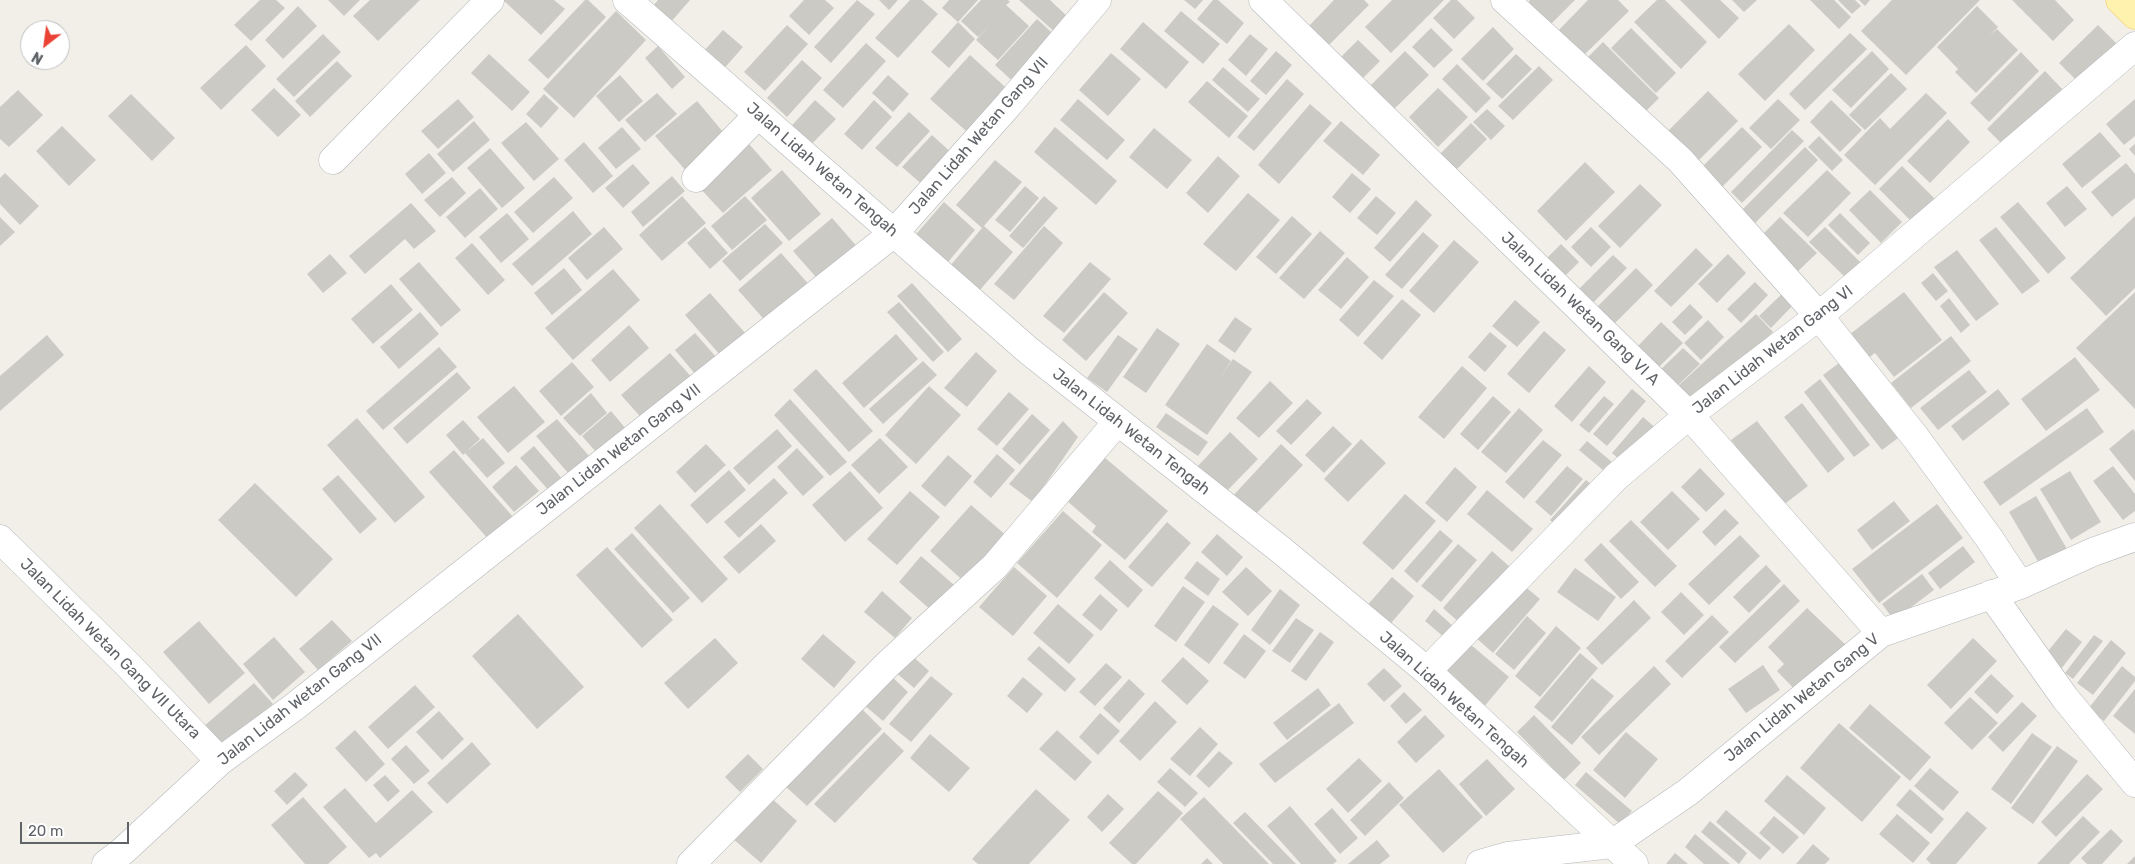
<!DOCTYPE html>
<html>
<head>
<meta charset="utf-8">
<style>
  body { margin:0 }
  #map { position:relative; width:2135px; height:864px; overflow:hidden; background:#f1efe8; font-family:Rubik,sans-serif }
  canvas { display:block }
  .north { position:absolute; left:20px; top:20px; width:50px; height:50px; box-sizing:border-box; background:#fff; border:1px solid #bfc1c3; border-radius:50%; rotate:210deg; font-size:14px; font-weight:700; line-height:20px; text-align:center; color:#5f6368 }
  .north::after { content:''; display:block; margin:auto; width:18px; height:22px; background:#ea4335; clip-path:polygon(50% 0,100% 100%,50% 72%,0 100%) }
  .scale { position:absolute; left:20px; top:822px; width:109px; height:22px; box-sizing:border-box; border:2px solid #5f6368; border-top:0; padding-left:6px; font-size:15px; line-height:18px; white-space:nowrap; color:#5f6368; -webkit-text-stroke:4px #fff; paint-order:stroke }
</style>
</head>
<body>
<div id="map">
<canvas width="2135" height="864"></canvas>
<div class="north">N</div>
<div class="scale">20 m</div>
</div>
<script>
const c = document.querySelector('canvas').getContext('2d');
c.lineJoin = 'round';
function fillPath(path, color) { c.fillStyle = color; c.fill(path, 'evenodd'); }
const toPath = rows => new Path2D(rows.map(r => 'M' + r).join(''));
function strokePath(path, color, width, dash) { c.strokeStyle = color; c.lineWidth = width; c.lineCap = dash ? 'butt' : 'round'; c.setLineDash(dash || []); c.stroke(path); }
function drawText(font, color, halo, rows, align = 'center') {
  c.font = font + ' Rubik,sans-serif'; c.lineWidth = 4; c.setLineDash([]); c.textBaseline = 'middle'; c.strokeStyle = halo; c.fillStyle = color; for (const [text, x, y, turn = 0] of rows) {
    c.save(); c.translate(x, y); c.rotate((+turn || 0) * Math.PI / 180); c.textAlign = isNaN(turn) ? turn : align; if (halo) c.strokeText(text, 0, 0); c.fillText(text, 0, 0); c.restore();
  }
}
fillPath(toPath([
  [260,0,276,0,285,8,251,41,234,25],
  [328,0,360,0,344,16],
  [370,0,420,0,378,41,353,16],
  [503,0,554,0,565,9,541,35],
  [585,0,588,0,606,17,548,79,528,60],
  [658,0,690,0,670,23,652,7],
  [804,0,825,0,834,8,809,35,789,16],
  [857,0,875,14,831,63,814,47],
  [879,0,898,0,889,10],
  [910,0,922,0,938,14,898,58,875,38],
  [949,0,978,0,958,22,942,8],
  [981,0,1008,0,1010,2,1006,5,1029,26,998,60,976,40,990,25,978,37,961,21],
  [1019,0,1050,0,1070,19,1057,34],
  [1184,0,1203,0,1195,9],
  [1213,0,1218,0,1244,23,1227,44,1197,19],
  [1334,0,1364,0,1369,5,1327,47,1307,28],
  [1392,0,1444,0,1391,53,1365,27],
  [1451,0,1457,0,1475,18,1454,39,1433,18],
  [1530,0,1575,0,1548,27,1526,5],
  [1588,0,1618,0,1629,11,1580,59,1555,34],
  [1657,0,1665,0,1707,42,1681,69,1634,22],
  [1680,0,1720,0,1739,18,1719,39],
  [1732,0,1757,0,1744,12],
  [1810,0,1834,0,1851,17,1839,29],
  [1838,0,1855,0,1861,6,1852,14],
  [1859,0,1870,0,1865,6],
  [1892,0,1980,0,1906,75,1861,31],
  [2012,0,2055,0,2074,20,2053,41],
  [298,6,317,26,283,59,265,40],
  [1977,6,1998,27,1989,36,1997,29,2018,50,1976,93,1955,72,1958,69,1937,47],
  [616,11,646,40,574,118,543,89],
  [1181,11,1220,44,1203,64,1164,31],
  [1037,19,1061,41,1019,87,995,65],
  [958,22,975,39,949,68,931,52],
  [1143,22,1189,62,1166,89,1120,49],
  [1789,24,1815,50,1765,101,1738,74],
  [787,25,808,44,765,91,744,72],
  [2098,25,2119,46,2081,85,2059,63],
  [1493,27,1514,49,1483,81,1461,59],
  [1431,28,1453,50,1434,68,1412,47],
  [1631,28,1676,73,1656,93,1611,48],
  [723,30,743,47,722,71,702,53],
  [1850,33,1867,49,1805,110,1789,94],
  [323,34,341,52,294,97,276,79],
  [1250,34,1268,49,1246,76,1228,60],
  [1358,40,1380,61,1362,79,1340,58],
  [1603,42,1659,98,1637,120,1581,64],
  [866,43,886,61,843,108,823,90],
  [246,45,266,66,221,110,200,88],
  [658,46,685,77,672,89,645,58],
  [1276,51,1292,65,1266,95,1250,81],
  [1405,51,1429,75,1392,111,1368,88],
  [1872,51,1889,69,1851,108,1832,90],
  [2021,52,2039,71,1989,122,1970,103],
  [1111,53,1141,79,1108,116,1079,90],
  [489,54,530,92,512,111,471,73],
  [1516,54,1532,69,1502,99,1486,84],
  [970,55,1014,95,974,138,930,99],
  [802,60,822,78,787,117,767,98],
  [337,61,352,76,310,117,295,101],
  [1457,64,1491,98,1476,113,1442,79],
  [1539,66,1553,80,1513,120,1498,106],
  [1223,67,1260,99,1248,112,1212,80],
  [2045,71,2064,91,2007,149,1987,129],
  [1891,73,1907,89,1865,130,1849,115],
  [620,75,643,101,619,122,596,96],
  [888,75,909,94,893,112,872,93],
  [1287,79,1304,94,1254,151,1237,137],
  [1207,81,1248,116,1229,138,1188,102],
  [274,88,301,115,278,137,251,110],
  [1438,88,1468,117,1438,147,1409,117],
  [18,90,43,115,9,147,0,139,0,107],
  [1708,91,1738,121,1697,162,1667,132],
  [657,93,677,114,645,142,625,120],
  [1926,93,1947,113,1875,185,1844,155,1880,118,1890,129],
  [131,94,175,138,152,161,108,116],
  [544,94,559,108,541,128,526,114],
  [458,99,474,117,438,149,421,131],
  [1078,99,1125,140,1107,160,1060,120],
  [1778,99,1800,120,1771,149,1749,128],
  [2135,99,2135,136,2124,145,2106,124],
  [815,100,836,119,806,150,786,132],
  [874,100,892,117,862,150,844,134],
  [1831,100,1862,130,1840,152,1810,122],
  [697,101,729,139,689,174,655,136],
  [1310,104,1332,123,1279,184,1258,165],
  [1487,109,1505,126,1491,140,1473,122],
  [909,112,930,131,897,167,875,148],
  [1948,119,1970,142,1930,183,1907,161],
  [474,121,490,140,453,172,437,154],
  [1341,121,1380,155,1363,175,1323,141],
  [526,122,559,159,534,181,501,143],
  [1471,123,1487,139,1449,177,1433,161],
  [62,126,96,160,69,186,36,151],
  [622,127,641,149,616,169,598,148],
  [1055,127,1117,181,1096,205,1034,152],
  [1742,127,1762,147,1722,187,1702,167],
  [1154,128,1192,160,1167,189,1129,157],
  [1792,130,1804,141,1742,203,1731,192],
  [2100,132,2121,156,2082,188,2062,164],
  [932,135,955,156,925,187,902,167],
  [1819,136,1843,160,1832,171,1808,147],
  [584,142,613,176,593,193,564,160],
  [749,144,772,170,723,213,699,187],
  [2135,144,2135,156,2129,149],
  [1805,147,1818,160,1748,230,1735,217],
  [490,148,525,188,502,208,467,168],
  [429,153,446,173,422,194,405,174],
  [1218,156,1240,176,1208,213,1186,193],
  [995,160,1022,182,984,226,1013,252,973,298,944,273,982,228,956,205],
  [1585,162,1615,192,1566,241,1537,211],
  [2126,163,2135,174,2135,198,2112,217,2091,192],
  [633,164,650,183,623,208,605,188],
  [1902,166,1937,201,1914,224,1879,189],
  [782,170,821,214,789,241,751,198],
  [1827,170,1851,193,1808,237,1783,213],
  [5,173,39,206,20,225,0,204,0,178],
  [1352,173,1371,189,1350,213,1332,197],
  [672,176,685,191,643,227,631,212],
  [452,177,466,193,440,217,424,200],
  [554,177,573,198,533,233,514,212],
  [1640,184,1662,205,1620,248,1598,226],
  [1025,186,1039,198,1010,232,995,220],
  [2067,186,2087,209,2065,227,2046,203],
  [480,188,498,209,465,238,446,217],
  [1870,190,1902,222,1881,243,1849,210],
  [1248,193,1280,220,1236,271,1203,244],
  [682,196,706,223,662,261,639,235],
  [745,196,767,220,732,250,711,226],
  [1044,196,1058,208,1023,248,1009,236],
  [1376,196,1396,213,1377,235,1357,218],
  [1416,200,1432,215,1390,262,1374,248],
  [944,202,975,230,943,268,911,240],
  [2018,202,2066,258,2048,274,2000,217],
  [411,203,436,231,414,249,405,239,365,274,349,256],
  [573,211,592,234,532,286,512,264],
  [507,213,529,239,501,263,479,237],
  [1840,213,1870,243,1858,255,1828,225],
  [1292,216,1312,234,1276,274,1256,257],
  [2135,216,2135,288,2106,316,2070,278],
  [0,217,15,232,0,246],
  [1780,217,1817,253,1795,274,1759,238],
  [832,218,860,250,822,284,793,251],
  [765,224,783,243,740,281,722,261],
  [1044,226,1063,243,1014,300,994,284],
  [604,227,623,249,587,280,568,258],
  [705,227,728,253,710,269,687,243],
  [1591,227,1611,247,1591,267,1571,247],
  [1825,227,1861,263,1846,278,1809,242],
  [1996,227,2040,281,2022,294,1979,240],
  [1320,231,1345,253,1304,299,1279,278],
  [1423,232,1439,246,1402,289,1385,275],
  [1454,240,1479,262,1434,313,1409,291],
  [472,243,505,280,488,295,455,258],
  [1561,244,1579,262,1559,282,1541,264],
  [1696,248,1713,265,1671,307,1654,291],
  [1957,250,1999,304,1976,321,1934,267],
  [781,253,812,288,769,325,738,290],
  [330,254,347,273,323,293,307,274],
  [1728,254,1746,273,1717,303,1698,284],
  [1613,255,1627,268,1590,306,1576,292],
  [1347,257,1369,277,1341,309,1318,290],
  [419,262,461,310,441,327,399,279],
  [1090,262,1111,279,1064,333,1043,316],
  [564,268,582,290,552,315,534,293],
  [1636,268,1653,285,1609,329,1592,312],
  [613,269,640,300,573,360,545,328],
  [1933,273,1948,291,1936,301,1921,283],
  [1374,280,1394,296,1358,337,1339,320],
  [1755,282,1768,295,1741,323,1727,309],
  [912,283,962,339,948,352,897,296],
  [391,284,413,310,373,344,351,319],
  [1786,290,1797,301,1771,328,1759,316],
  [1104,292,1128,313,1086,361,1062,340],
  [1904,292,1942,340,1894,377,1875,353,1867,359,1849,335],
  [2135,292,2135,409,2076,348],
  [710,293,746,334,721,356,685,315],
  [1949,298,1970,325,1961,333,1940,306],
  [1402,299,1421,315,1382,360,1363,343],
  [1515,300,1540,322,1517,347,1492,326],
  [899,302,944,352,933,362,887,312],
  [1690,304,1703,317,1685,335,1672,322],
  [420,312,439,334,399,369,380,347],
  [1756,314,1773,332,1695,405,1678,386],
  [1235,317,1252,329,1235,353,1218,341],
  [1708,320,1724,337,1701,360,1684,343],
  [1661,322,1683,343,1658,368,1637,347],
  [629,325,649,348,610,382,591,360],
  [1157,328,1180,344,1146,393,1123,377],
  [1544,331,1566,350,1529,393,1507,374],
  [1490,332,1507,346,1485,372,1468,357],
  [695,333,716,357,696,375,675,350],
  [896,334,918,359,864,408,842,383],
  [47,335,64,355,0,411,0,376],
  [1118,335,1138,349,1107,392,1087,378],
  [1951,336,1971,361,1911,408,1891,383],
  [1207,344,1231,361,1220,378,1233,359,1252,372,1207,435,1165,405],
  [439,347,457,367,383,430,366,411],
  [1683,348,1700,364,1674,389,1658,372],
  [976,352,997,371,967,407,944,388],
  [670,353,695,381,646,423,621,395],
  [2075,357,2100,390,2046,431,2021,399],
  [1843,360,1902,435,1882,450,1823,375],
  [923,361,937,375,883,424,869,409],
  [572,362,594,387,561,416,539,391],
  [1462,366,1487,388,1444,439,1418,417],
  [1589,366,1606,382,1572,422,1554,406],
  [816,369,873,431,849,452,793,390],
  [1969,370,1987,392,1938,430,1920,408],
  [457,372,471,388,407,444,393,428],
  [1820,379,1870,445,1854,457,1804,392],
  [1270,381,1293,403,1259,438,1236,418],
  [514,386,545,422,508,453,477,417],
  [929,386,961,415,916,464,885,435],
  [1632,389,1646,401,1607,446,1593,434],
  [1998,389,2010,404,1963,441,1951,426],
  [1009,392,1029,409,997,446,977,429],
  [591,393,607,413,580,436,563,418],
  [1493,396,1511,412,1478,450,1460,434],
  [1604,396,1614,404,1589,433,1579,425],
  [790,399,847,462,830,476,774,415],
  [1307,399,1322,413,1291,445,1276,431],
  [1802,403,1845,459,1828,473,1784,417],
  [1519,408,1543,430,1506,473,1481,452],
  [2087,408,2104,432,2000,506,1983,482],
  [611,411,631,435,603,460,582,436],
  [1166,413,1208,442,1198,456,1156,427],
  [1032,414,1050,430,1020,465,1002,449],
  [1643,417,1658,430,1627,466,1612,453],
  [357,418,425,497,395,523,327,445],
  [557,419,596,464,575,481,536,436],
  [463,420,480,439,463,455,446,435],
  [1063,421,1078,437,1033,502,1009,484],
  [1757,421,1808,486,1782,506,1731,440],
  [1333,426,1352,444,1324,473,1305,455],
  [777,429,792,446,749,485,733,468],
  [2133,429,2135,432,2135,481,2109,449],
  [1230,432,1258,459,1223,495,1195,469],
  [483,438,505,463,487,478,465,453],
  [880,438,908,467,879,494,851,465],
  [1361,439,1386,463,1348,502,1324,479],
  [1543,440,1562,455,1524,499,1505,482],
  [1587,441,1618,467,1610,476,1579,450],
  [706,444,726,465,695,493,676,472],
  [1281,444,1303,465,1251,519,1230,499],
  [534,446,564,481,551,493,520,458],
  [797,448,824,477,803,496,777,467],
  [454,450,514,518,489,540,429,472],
  [997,454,1015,470,991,498,973,482],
  [948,455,972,476,945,507,921,486],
  [1104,457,1168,511,1125,560,1092,532,1096,526,1066,500],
  [516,465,539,491,514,512,492,487],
  [1567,466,1583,479,1551,516,1535,502],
  [2113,466,2135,494,2135,511,2123,520,2093,481],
  [1455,467,1477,487,1447,522,1425,503],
  [1700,468,1725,494,1706,512,1681,487],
  [729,470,746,490,707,524,690,505],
  [850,471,883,508,845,542,812,505],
  [2070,471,2101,522,2071,540,2040,489],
  [338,475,377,519,360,534,322,489],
  [774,478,788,493,739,538,724,522],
  [1586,480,1598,490,1562,531,1550,520],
  [255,483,333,559,296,597,218,520],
  [1487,490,1533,529,1512,552,1467,514],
  [910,491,940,517,897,565,867,539],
  [1672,491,1700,519,1668,550,1640,522],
  [1405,494,1436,521,1393,570,1362,543],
  [2036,496,2067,549,2040,565,2009,512],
  [1894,501,1910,521,1872,550,1857,530],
  [660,504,728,579,702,603,634,528],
  [1937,504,1963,538,1879,603,1852,569],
  [971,505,1008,537,967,584,930,551],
  [1725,509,1739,523,1715,546,1702,532],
  [1063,511,1102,545,1057,598,1017,563],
  [1631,520,1677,566,1655,587,1609,541],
  [1167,522,1191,543,1152,587,1128,567],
  [761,524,776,541,739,574,723,557],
  [1440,530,1453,541,1417,583,1404,571],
  [632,533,690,598,673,613,614,549],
  [1217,534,1243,557,1227,576,1201,552],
  [1740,535,1760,556,1709,605,1688,584],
  [1601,543,1639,582,1621,599,1584,560],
  [1458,544,1477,560,1441,602,1421,586],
  [1963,546,1975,562,1940,589,1928,573],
  [607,547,673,620,642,648,576,575],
  [1492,551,1511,568,1462,625,1443,608],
  [921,556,954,585,932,611,899,582],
  [1110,560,1143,590,1128,608,1094,578],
  [1197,561,1220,579,1208,596,1184,578],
  [1766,565,1781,581,1749,613,1733,597],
  [1014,567,1047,596,1013,636,979,607],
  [1246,567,1272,591,1248,616,1222,592],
  [1575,568,1616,597,1598,621,1557,592],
  [1922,574,1934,590,1894,620,1882,604],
  [1392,577,1414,596,1387,628,1364,609],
  [1522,584,1540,599,1493,653,1475,637],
  [1784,584,1800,601,1735,663,1719,647],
  [1183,586,1205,602,1176,642,1154,626],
  [1280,589,1300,605,1270,645,1251,630],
  [882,591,912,618,895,638,864,612],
  [1681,592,1704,615,1684,635,1661,612],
  [1100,594,1118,610,1101,631,1082,615],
  [1634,600,1651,618,1602,665,1586,648],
  [1058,604,1094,635,1069,664,1033,633],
  [1213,605,1239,624,1209,664,1184,645],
  [1807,608,1848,647,1800,695,1777,671,1784,664,1768,647],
  [1434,609,1453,626,1444,637,1425,621],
  [518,614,584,687,537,729,472,656],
  [1712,615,1729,632,1682,678,1665,661],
  [1527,616,1546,633,1514,670,1495,654],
  [1296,618,1314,630,1290,663,1272,651],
  [332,620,352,641,318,670,299,649],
  [199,621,245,673,209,704,163,652],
  [1556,626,1581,648,1540,697,1515,676],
  [2066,629,2082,642,2061,669,2044,656],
  [1320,632,1334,642,1306,681,1291,671],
  [823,634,856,662,834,688,801,659],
  [1244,634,1266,651,1245,679,1223,663],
  [2094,635,2103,641,2073,679,2065,673],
  [274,637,305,672,273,700,243,664],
  [715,638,738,663,688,709,664,683],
  [1973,638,1997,661,1951,709,1927,685],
  [2111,640,2126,653,2093,695,2077,683],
  [1470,644,1509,677,1483,708,1443,675],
  [1039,646,1076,679,1065,692,1027,659],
  [908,652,929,671,914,688,893,670],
  [1580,653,1598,668,1552,722,1534,707],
  [1183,657,1209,681,1187,705,1161,681],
  [1106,663,1122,677,1095,706,1079,692],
  [1763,665,1780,690,1746,713,1728,689],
  [1654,666,1671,684,1599,755,1581,737],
  [2122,666,2135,677,2135,681,2104,721,2088,709],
  [1384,668,1402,686,1384,702,1367,684],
  [1991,674,2014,696,1997,714,1974,692],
  [890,675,908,692,883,721,864,705],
  [931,676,953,694,911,742,889,724],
  [1023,677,1043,694,1027,713,1007,696],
  [1592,678,1614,696,1572,745,1551,727],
  [1129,679,1145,694,1119,723,1103,708],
  [254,683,273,704,222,748,203,727],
  [415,685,435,707,388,749,368,727],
  [1318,688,1331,705,1287,740,1273,723],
  [2135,689,2135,734,2113,716],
  [1404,692,1422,710,1406,724,1390,706],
  [1970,697,1998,723,1972,750,1944,723],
  [1155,701,1177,722,1140,761,1119,741],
  [2022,702,2037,716,2003,752,1988,737],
  [1339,703,1354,723,1275,783,1259,764],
  [1870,704,1931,757,1910,781,1849,728],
  [859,706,882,729,807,806,784,785],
  [439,711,464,739,442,760,416,732],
  [1100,713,1120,731,1098,755,1079,737],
  [1425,715,1445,736,1416,763,1397,742],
  [1534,715,1581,763,1564,780,1517,732],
  [1839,723,1901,777,1862,822,1800,768],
  [1200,727,1218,744,1190,776,1170,759],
  [355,730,385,764,366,782,335,748],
  [1057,730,1092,762,1075,781,1039,749],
  [884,732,904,751,835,823,814,804],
  [1626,732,1658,759,1625,798,1593,770],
  [2032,733,2052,747,2011,804,1991,789],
  [930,734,970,768,949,792,910,758],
  [472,742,491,764,447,804,427,783],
  [406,745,430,771,414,784,391,759],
  [2057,746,2078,761,2033,824,2011,808],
  [1219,751,1233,763,1209,788,1196,776],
  [748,754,763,769,740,792,725,777],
  [1359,758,1382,781,1348,813,1326,789],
  [1487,759,1515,789,1486,816,1459,784],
  [1170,768,1198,793,1185,807,1157,782],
  [1930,768,1959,792,1943,811,1914,786],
  [1439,769,1483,817,1443,853,1399,805],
  [295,772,308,785,287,805,274,791],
  [1586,772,1632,811,1620,824,1575,785],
  [2087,774,2103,789,2056,837,2041,822],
  [385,775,400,791,388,802,373,785],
  [1787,775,1826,808,1804,835,1764,801],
  [1389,782,1404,798,1365,836,1350,820],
  [345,788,376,823,412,790,433,812,380,858,376,853,369,858,323,807],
  [1036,789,1070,820,1029,864,978,864,972,859],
  [1910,789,1944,819,1931,834,1896,805],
  [1158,791,1183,813,1136,864,1132,864,1109,843],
  [1108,794,1124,809,1102,832,1087,817],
  [769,796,797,821,761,863,732,838],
  [303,797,347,847,328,864,305,864,271,825],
  [1204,797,1269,864,1223,864,1180,819],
  [1290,806,1337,861,1333,864,1301,864,1267,826],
  [1332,808,1358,838,1340,854,1314,824],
  [1726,810,1771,848,1760,860,1716,822],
  [1967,811,1987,828,1956,864,1931,864,1926,859],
  [1245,812,1296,864,1273,864,1233,823],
  [1897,814,1930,843,1913,863,1879,834],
  [1774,816,1799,837,1783,854,1759,833],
  [2083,816,2100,832,2069,864,2037,864],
  [1710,821,1747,853,1739,864,1701,832],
  [2111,829,2123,841,2102,864,2087,864,2081,858],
  [1695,834,1730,864,1704,864,1685,847],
  [1377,840,1390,856,1380,864,1348,864],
  [1813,844,1830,859,1825,864,1796,864],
  [1675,853,1688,864,1666,864],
  [2135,856,2135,864,2127,864],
  [1207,858,1213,864,1201,864]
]), '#cccac5');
const minor = toPath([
  [627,0,1029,351,1281,550,1427,671,1634,864],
  [1263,0,1689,415,1881,633],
  [1505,0,1680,160,1819,316,1916,438,1989,538,2020,585],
  [333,160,490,0],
  [696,178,758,115],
  [0,539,128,665,220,761],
  [1991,594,2065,698,2135,783],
  [1427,671,1616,477,1689,415,1819,316,2135,46],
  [106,864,124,850,220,761,294,707,895,232,1009,104,1097,0],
  [691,864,888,664,995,566,1117,422],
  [1480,864,1508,856,1612,844,1688,792,1881,633,2020,585,2093,552,2135,537]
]);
const major = toPath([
  [2120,0,2135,15]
]);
strokePath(minor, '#b5b8bc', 29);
strokePath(major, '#f2c960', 29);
strokePath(minor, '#fff', 28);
strokePath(major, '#fff2af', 28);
drawText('16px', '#5f6368', '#fff', [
  ["Jalan Lidah Wetan Gang VII",979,136,-49],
  ["Jalan Lidah Wetan Tengah",822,170,41],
  ["Jalan Lidah Wetan Gang VI A",1580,309,44],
  ["Jalan Lidah Wetan Gang VI",1773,350,-38],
  ["Jalan Lidah Wetan Tengah",1131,432,38],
  ["Jalan Lidah Wetan Gang VII",619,450,-38],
  ["Jalan Lidah Wetan Gang VII Utara",110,649,45],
  ["Jalan Lidah Wetan Gang V",1802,698,-39],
  ["Jalan Lidah Wetan Gang VII",300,700,-38],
  ["Jalan Lidah Wetan Tengah",1454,700,42]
]);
</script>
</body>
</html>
